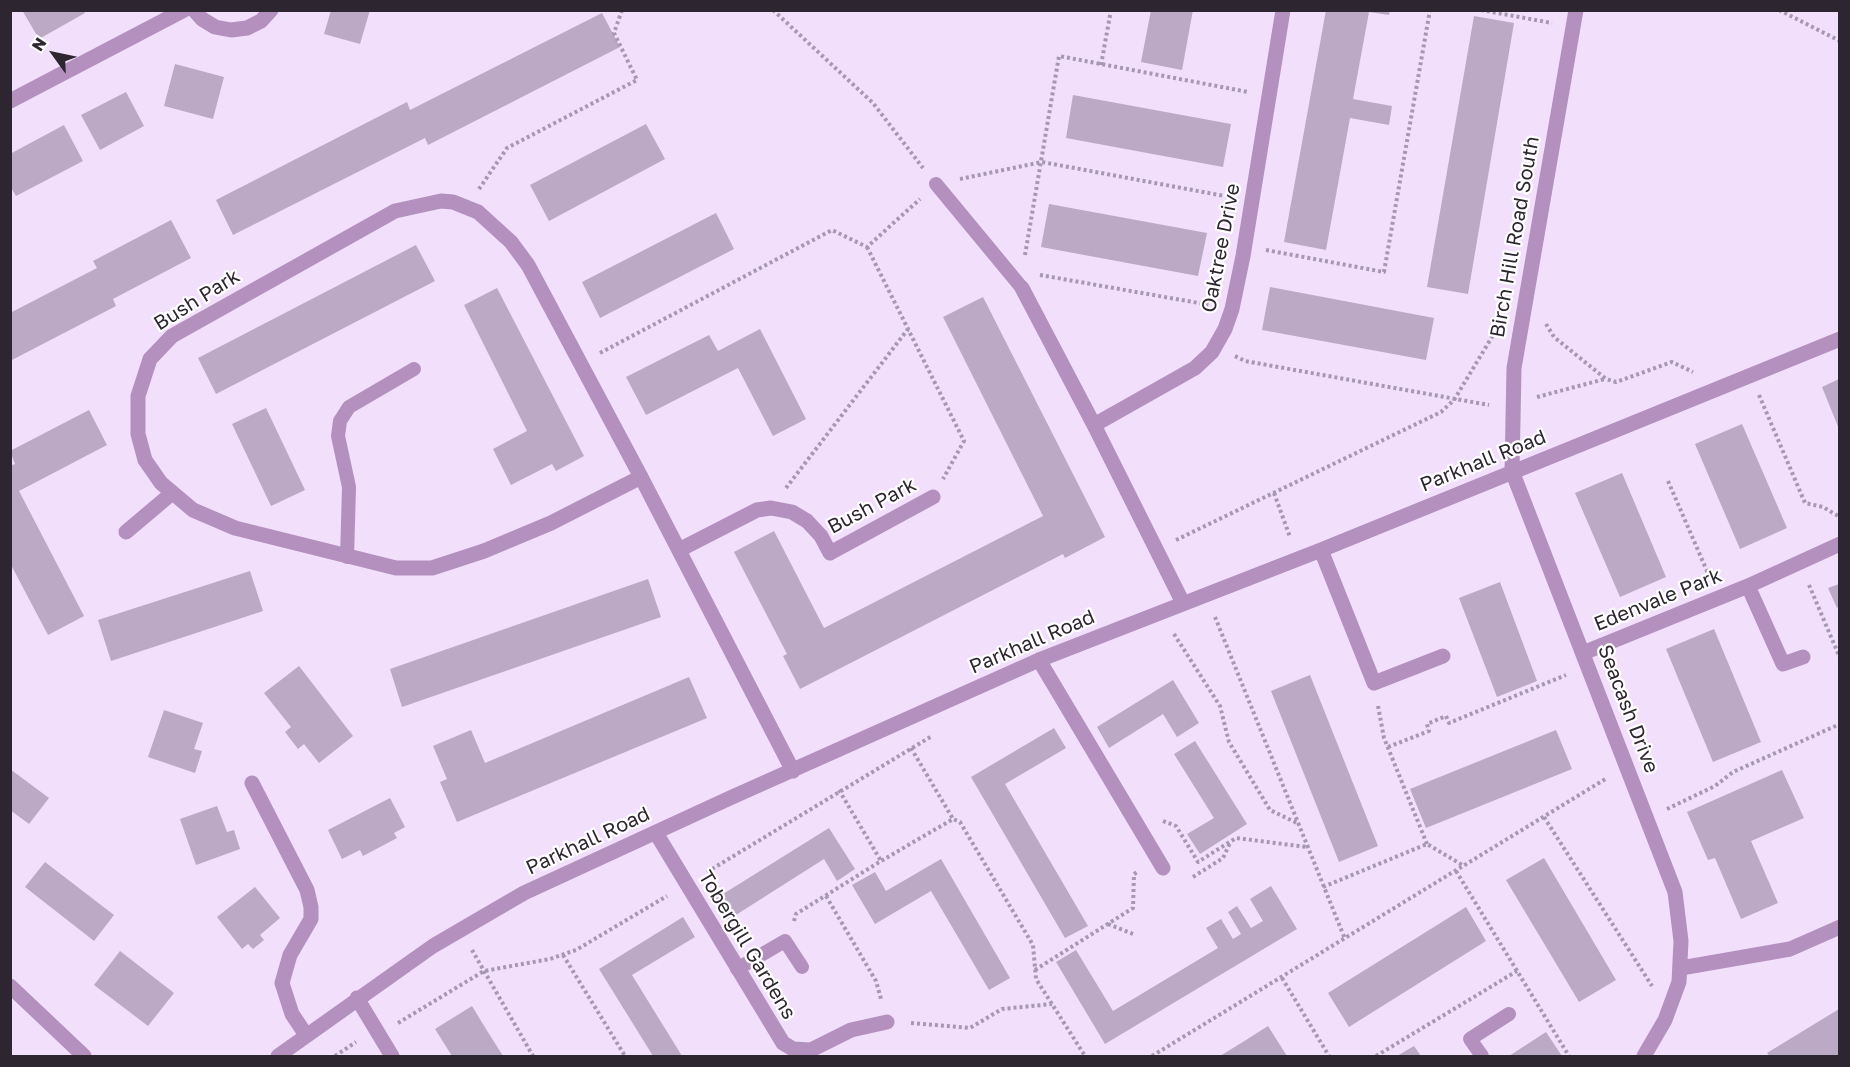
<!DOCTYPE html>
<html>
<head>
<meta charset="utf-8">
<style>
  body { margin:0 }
  #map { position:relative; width:1850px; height:1067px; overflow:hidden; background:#f2dffc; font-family:"Golos Text",sans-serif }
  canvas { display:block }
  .frame { position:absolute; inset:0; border:12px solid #2d2631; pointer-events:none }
  .north { position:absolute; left:24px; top:24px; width:60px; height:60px; -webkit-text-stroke:4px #fff; paint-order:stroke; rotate:303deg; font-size:16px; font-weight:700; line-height:24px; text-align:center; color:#2d2631 }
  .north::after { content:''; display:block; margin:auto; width:21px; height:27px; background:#2d2631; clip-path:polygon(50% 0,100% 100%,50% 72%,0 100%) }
</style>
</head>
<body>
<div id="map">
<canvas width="1850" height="1067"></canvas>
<div class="frame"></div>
<div class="north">N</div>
</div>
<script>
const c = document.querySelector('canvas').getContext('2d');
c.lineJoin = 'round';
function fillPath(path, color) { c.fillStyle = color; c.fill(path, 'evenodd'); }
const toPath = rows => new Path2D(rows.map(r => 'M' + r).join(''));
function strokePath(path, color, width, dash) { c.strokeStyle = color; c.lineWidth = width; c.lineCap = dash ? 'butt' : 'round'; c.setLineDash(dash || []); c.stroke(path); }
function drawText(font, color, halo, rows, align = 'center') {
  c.font = font + ' "Golos Text",sans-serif'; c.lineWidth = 4.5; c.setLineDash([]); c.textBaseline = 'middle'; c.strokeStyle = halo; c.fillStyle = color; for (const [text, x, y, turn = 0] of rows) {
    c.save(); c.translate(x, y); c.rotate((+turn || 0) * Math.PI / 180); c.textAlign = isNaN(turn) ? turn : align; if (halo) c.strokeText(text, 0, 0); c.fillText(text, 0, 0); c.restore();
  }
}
fillPath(toPath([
  [22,10,83,10,85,13,39,39],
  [331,10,370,10,360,44,324,34],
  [1151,10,1193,10,1182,70,1141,62],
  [1326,10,1390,10,1389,15,1369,12,1353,99,1392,106,1389,125,1350,118,1326,250,1284,242],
  [602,13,620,47,428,145,425,138,233,235,216,200,407,102,410,110],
  [1474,16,1514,23,1468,294,1427,287],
  [175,64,224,77,213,119,164,106],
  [126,92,144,126,100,150,81,115],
  [1073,95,1231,124,1223,167,1066,138],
  [646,124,665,159,549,221,530,185],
  [64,125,83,161,16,196,10,186,10,154],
  [1049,204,1207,233,1198,276,1041,247],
  [716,213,734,249,600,318,582,282],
  [171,220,191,258,113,299,116,306,10,361,10,313,97,268,93,261],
  [416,245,435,281,216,394,198,358],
  [1270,287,1434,318,1426,360,1262,330],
  [497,288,584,456,556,471,552,464,511,485,493,449,527,431,464,305],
  [983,297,1105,537,1065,558,1063,554,800,689,783,656,787,654,734,552,774,531,824,628,1043,516,943,317],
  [760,329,806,419,773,436,738,368,646,415,626,377,709,335,718,351],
  [1839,379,1839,429,1822,387],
  [266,408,305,490,271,506,232,424],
  [89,410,107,445,19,491,84,616,48,635,10,563,10,466,15,464,10,451],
  [1742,424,1787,528,1740,549,1695,444],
  [1622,473,1666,577,1620,597,1575,493],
  [250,571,263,611,111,661,98,620],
  [648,579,661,617,402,707,390,669],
  [1500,582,1537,681,1497,697,1459,598],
  [1839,584,1839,606,1837,608,1828,588],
  [1714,629,1761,742,1713,762,1666,649],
  [299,666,353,736,319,763,304,744,298,749,285,732,291,727,264,693],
  [1310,675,1378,846,1339,862,1271,691],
  [689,677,707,718,457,822,440,782,447,779,433,746,471,730,485,763],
  [1173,680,1199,723,1177,737,1163,714,1109,748,1097,727],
  [164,710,203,723,194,749,202,751,195,773,148,757],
  [1054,728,1066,748,1005,784,1088,926,1065,938,971,777],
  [1556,730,1572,769,1426,828,1410,789],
  [1195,741,1247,824,1200,854,1187,834,1214,818,1174,754],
  [10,769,49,798,29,824,10,810],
  [1782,770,1804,818,1751,841,1778,903,1741,919,1715,858,1708,860,1687,812],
  [390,798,405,827,394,833,397,838,363,856,360,850,342,859,328,830],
  [217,806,227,832,234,830,240,849,196,865,180,819],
  [829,828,855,869,837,881,824,859,728,920,715,899],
  [1544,858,1616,980,1579,1002,1506,880],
  [941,859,1010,978,989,990,931,891,875,924,852,885,875,872,886,891],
  [45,862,114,915,94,941,25,887],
  [1271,886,1297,929,1105,1044,1056,962,1076,950,1113,1011,1218,948,1206,928,1221,919,1233,939,1241,934,1228,912,1237,906,1251,928,1263,921,1250,899],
  [255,887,280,918,260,935,264,940,253,949,248,944,242,949,217,917],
  [1466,907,1486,941,1349,1027,1328,993],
  [683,917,695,937,632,975,682,1056,653,1056,599,969],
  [120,951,174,993,148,1026,94,985],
  [472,1006,486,1029,503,1056,452,1056,435,1029],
  [1839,1009,1839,1056,1770,1056,1767,1053],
  [1268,1026,1287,1056,1220,1056,1246,1040],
  [1546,1032,1562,1056,1509,1056],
  [1414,1046,1421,1056,1397,1056]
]), '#bba9c5');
strokePath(toPath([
  [773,10,873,103,923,168],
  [1481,10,1552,23],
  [1779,10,1840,41],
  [1101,65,1111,10],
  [960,179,1042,162,1230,197],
  [479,189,507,148,637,80,614,33,622,10],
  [867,247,964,441,943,479],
  [1266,250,1384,272,1430,10],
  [1025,255,1059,56,1248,92],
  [1040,275,1210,305],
  [1546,324,1554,337,1606,379,1616,382,1672,362,1693,372],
  [600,353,832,230,867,247,920,199],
  [1235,356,1245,361,1489,405],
  [1759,395,1805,503,1823,507,1840,517],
  [1537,397,1605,379],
  [1668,481,1710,578],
  [786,488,908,329],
  [1274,493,1290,537],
  [1176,540,1441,412,1454,400,1495,332],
  [1809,585,1840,658],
  [1215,617,1345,939],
  [1174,634,1220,706,1229,742,1270,810,1297,823],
  [1378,706,1384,738,1427,844],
  [1388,747,1429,731,1427,724,1446,716,1449,723,1566,675],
  [911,748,953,819],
  [839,790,881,861],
  [1667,809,1715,786,1733,772,1840,724],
  [1544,817,1652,986],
  [1163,821,1176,826,1198,862,1236,838,1307,847],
  [1456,871,1569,1056],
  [707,872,932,736],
  [1193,877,1223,858,1230,843],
  [1323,887,1427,844,1464,866],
  [826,896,876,981,881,999],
  [794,921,796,914,881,861,953,819,960,822,1033,945,1036,979,1085,1056],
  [1108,924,1133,934],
  [472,950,533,1056],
  [563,955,625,1056],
  [1035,970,1133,908,1134,874,1139,871],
  [1282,978,1329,1056],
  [398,1023,484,971,550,959,576,950,667,896],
  [911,1023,970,1028,1002,1009,1052,1004],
  [335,1056,356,1042],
  [1152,1056,1607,778],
  [1376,1056,1517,971]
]), '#a698ae', 4, [3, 3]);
strokePath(toPath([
  [936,184,1022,288],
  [347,557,349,487,338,436,340,421,349,407,414,369],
  [737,969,785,941,802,967],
  [1482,1056,1470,1039,1509,1014]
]), '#b390bd', 14);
strokePath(toPath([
  [194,10,202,19,215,27,231,30,247,28,261,21,271,10],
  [1576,10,1514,368,1512,471,1675,892,1681,941,1679,982,1665,1020,1644,1056],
  [10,101,184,10],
  [1022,288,1094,425],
  [641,477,551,523,484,551,432,568,396,568,235,528,193,510,161,483,145,460,138,434,138,396,150,359,172,336,395,211,441,201,453,202,478,212,511,242,528,265,641,477,793,771],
  [126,532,171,494],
  [679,550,757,510,771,508,792,512,807,521,821,536,830,553,933,497],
  [1321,550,1374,683,1443,656],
  [1748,586,1783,664,1803,657],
  [1183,603,1094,425,1195,368,1212,352,1225,329,1232,309,1243,256,1283,10],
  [1583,653,1748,586,1840,544],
  [1039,660,1163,868],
  [252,783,307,890,311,907,311,919,290,955,282,983,292,1014,306,1035],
  [656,833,783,1043,793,1049,811,1050,851,1030,887,1022],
  [1681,968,1790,949,1840,927],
  [10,986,84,1056],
  [357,998,392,1056],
  [278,1056,433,946,524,893,730,798,1039,660,1321,550,1840,339]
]), '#b390bd', 15);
drawText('20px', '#2d2631', '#fff', [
  ["Birch Hill Road South",1515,237,-80],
  ["Oaktree Drive",1221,248,-79],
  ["Bush Park",197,300,-32],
  ["Parkhall Road",1483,461,-22],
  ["Bush Park",872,506,-28],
  ["Edenvale Park",1658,600,-22],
  ["Parkhall Road",1032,642,-23],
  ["Seacash Drive",1628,709,69],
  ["Parkhall Road",588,841,-25],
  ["Tobergill Gardens",747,945,59]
]);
</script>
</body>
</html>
